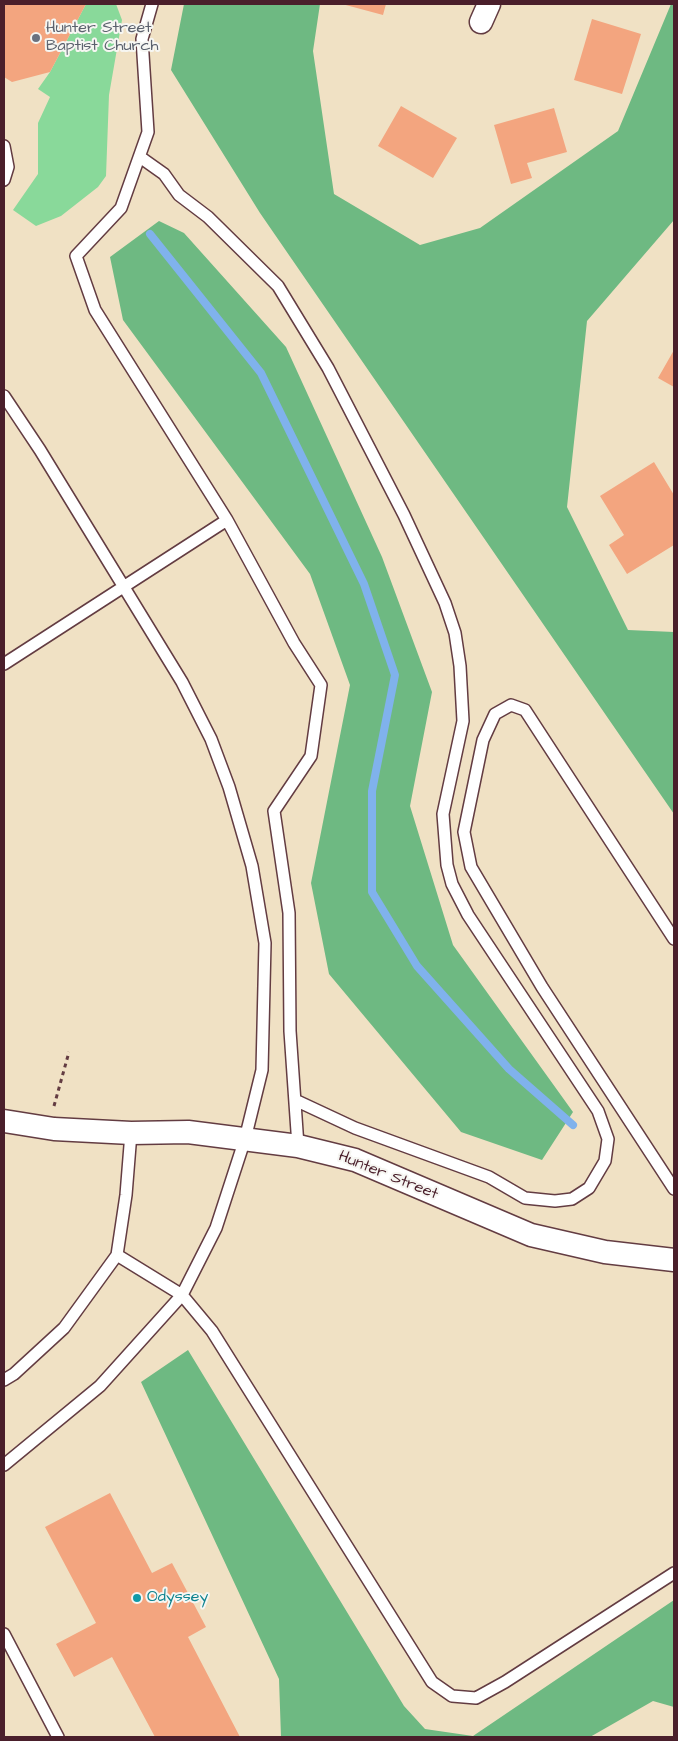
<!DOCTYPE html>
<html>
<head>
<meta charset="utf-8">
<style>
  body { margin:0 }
  #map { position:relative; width:678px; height:1741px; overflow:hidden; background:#f0e1c4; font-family:"Architects Daughter",sans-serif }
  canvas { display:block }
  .frame { position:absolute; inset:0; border:5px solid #4a1f2b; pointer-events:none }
</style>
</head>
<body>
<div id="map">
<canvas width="678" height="1741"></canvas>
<div class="frame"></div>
</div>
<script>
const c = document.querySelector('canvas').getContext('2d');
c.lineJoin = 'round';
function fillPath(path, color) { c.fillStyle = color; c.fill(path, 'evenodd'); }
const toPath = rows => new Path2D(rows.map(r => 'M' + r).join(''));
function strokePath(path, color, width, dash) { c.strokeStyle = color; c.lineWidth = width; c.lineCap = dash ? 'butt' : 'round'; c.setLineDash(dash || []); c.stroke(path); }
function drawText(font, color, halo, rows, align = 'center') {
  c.font = font + ' "Architects Daughter",sans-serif'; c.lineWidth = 4; c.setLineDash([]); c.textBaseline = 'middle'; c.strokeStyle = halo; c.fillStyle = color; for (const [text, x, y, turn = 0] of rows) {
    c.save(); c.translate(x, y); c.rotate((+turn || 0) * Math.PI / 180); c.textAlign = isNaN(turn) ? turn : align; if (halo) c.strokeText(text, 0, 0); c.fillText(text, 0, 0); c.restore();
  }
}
fillPath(toPath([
  [86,4,116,4,122,20,109,95,106,176,98,187,61,216,36,226,13,210,38,174,38,123,50,97,38,89,50,72]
]), '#89d99a');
fillPath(toPath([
  [184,4,320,4,313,51,334,194,420,245,480,228,618,131,671,4,674,4,674,220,587,321,567,507,628,630,674,632,674,814,260,213,171,70],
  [159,221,184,233,286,347,382,557,432,692,410,806,453,945,573,1112,542,1160,461,1132,329,974,311,883,350,685,310,574,123,320,110,257],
  [188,1350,404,1706,425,1729,473,1736,674,1600,674,1707,653,1701,590,1737,281,1737,279,1679,141,1382]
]), '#6eb982');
strokePath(toPath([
  [150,234,261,373,364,584,395,675,372,791,372,892,417,966,509,1069,573,1125]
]), '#80b2ec', 8);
fillPath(toPath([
  [4,4,86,4,50,72,12,82,4,77],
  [342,4,386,4,383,15],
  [592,19,641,34,622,94,574,80],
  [401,106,457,138,433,178,378,146],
  [554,108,567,152,527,163,532,178,511,184,494,125],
  [674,350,674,387,658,378],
  [654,462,674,495,674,545,627,574,609,545,624,535,600,496],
  [110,1493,152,1573,172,1563,206,1627,188,1637,240,1737,155,1737,112,1657,74,1677,56,1644,96,1623,45,1527]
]), '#f3a57f');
const lane = toPath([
  [152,4,142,39,148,132,121,208,76,256,95,310,227,520,294,643,321,685,311,756,274,811,289,913,290,1031,298,1146],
  [4,146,8,167,4,180],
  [140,157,164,174,179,195,208,217,278,286,328,368,404,515,445,603,455,633,460,666,463,721,443,814,447,865,452,884,468,915,598,1111,608,1139,605,1161,589,1188,572,1199,555,1201,525,1198,489,1177,355,1128,295,1100],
  [4,396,40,450,182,682,211,739,229,787,252,866,265,943,262,1070,245,1139,216,1228,182,1295,100,1386,4,1465],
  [4,664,227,520],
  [674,939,525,710,511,705,495,714,483,740,464,832,471,867,542,987,674,1189],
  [117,1255,182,1295,212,1331,432,1682,452,1696,476,1698,505,1682,674,1573],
  [4,1380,14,1374,64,1328,117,1255,126,1195,131,1133],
  [4,1634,58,1737]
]);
const street = toPath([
  [481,22,489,4],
  [4,1121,54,1129,131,1133,188,1132,298,1146,355,1160,531,1235,605,1252,674,1260]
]);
strokePath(lane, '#633c42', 14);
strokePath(street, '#633c42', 25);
strokePath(toPath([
  [54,1106,69,1052]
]), '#633c42', 3, [4, 4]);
strokePath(lane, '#fff', 11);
strokePath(street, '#fff', 22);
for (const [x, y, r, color] of [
  [36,38,5,"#6b7280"],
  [137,1598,5,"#0f9aa8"]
]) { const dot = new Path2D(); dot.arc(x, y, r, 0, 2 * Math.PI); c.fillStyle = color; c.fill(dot); strokePath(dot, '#f6f6f2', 2); }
drawText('16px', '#5b616d', '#f6f6f2', [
  ["Hunter Street",46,29],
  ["Baptist Church",46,47]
], 'left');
drawText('16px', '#4a1f2b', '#f6f6f2', [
  ["Hunter Street",388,1176,22]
]);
drawText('16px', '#0d838f', '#f6f6f2', [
  ["Odyssey",147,1598]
], 'left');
</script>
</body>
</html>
